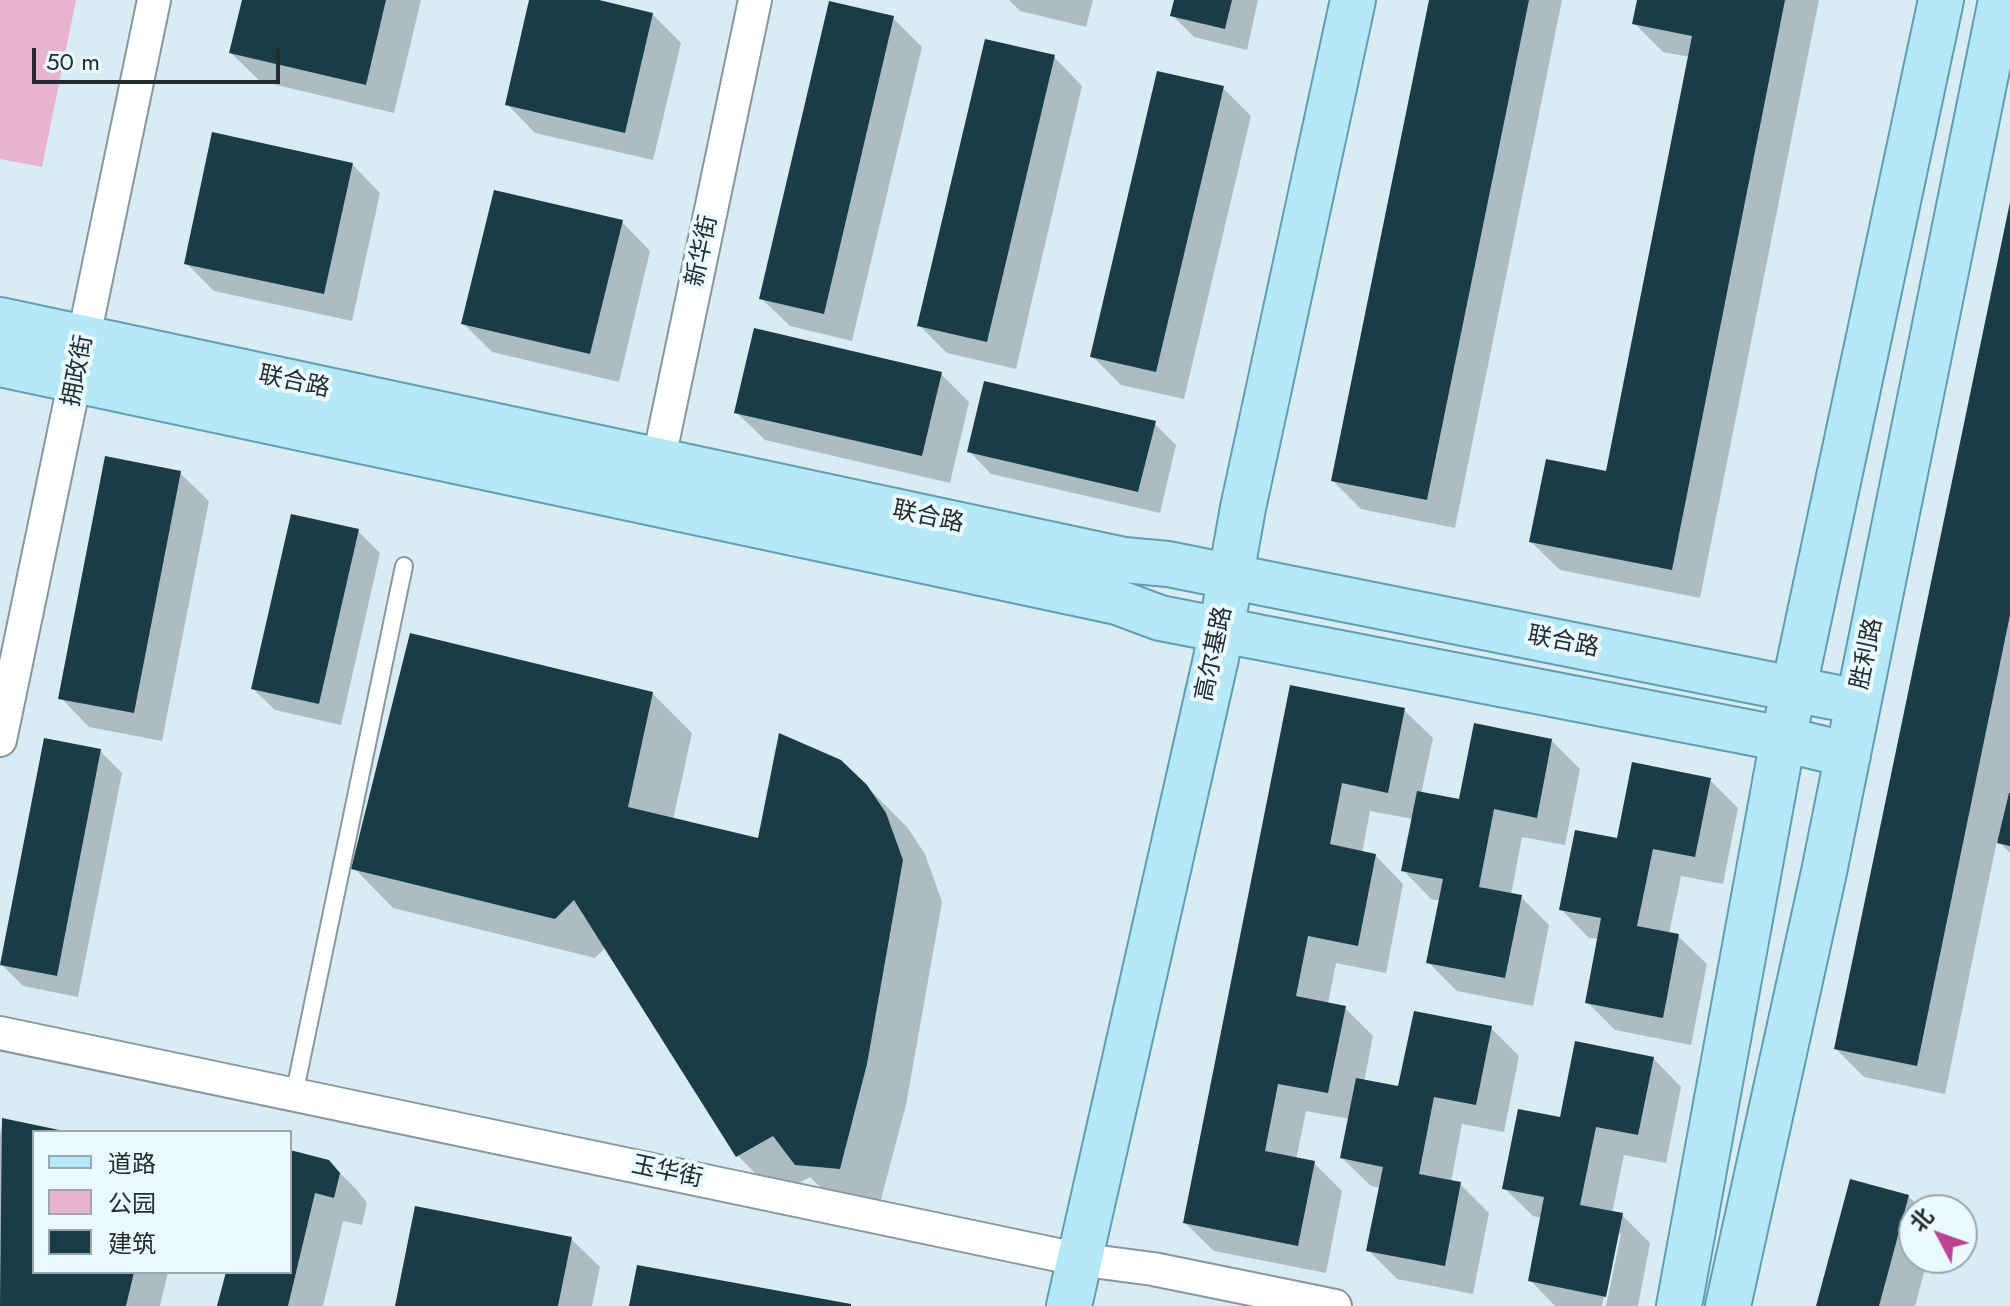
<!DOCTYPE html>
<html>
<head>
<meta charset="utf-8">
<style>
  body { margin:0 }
  #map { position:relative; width:2010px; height:1306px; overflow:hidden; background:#d9ecf3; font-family:Jost,"Noto Sans SC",sans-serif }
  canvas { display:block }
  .legend { position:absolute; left:32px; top:1130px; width:260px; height:144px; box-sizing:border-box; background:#e9f9fe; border:2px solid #9ba7ab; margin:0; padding:10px 14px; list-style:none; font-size:24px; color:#252c2e }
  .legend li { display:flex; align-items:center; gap:16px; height:40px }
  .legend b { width:40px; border:2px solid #9ba7ab }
  .north { position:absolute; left:1898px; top:1194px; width:80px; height:80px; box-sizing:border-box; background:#e9f9fe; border:2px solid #9ba7ab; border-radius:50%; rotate:311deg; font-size:22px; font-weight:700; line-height:32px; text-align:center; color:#252c2e }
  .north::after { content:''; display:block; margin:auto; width:28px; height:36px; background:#bd4292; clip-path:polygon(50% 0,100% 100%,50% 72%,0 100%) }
  .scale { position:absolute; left:32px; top:48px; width:248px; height:36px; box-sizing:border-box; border:4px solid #252c2e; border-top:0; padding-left:10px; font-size:24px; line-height:28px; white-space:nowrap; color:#252c2e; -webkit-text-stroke:6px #e9f9fe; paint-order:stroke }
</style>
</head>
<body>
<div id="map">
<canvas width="2010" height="1306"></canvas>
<ul class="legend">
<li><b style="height:10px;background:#b5e9fa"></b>道路</li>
<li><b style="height:22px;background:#e6b4d0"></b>公园</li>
<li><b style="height:22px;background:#1a3c46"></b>建筑</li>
</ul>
<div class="north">北</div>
<div class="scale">50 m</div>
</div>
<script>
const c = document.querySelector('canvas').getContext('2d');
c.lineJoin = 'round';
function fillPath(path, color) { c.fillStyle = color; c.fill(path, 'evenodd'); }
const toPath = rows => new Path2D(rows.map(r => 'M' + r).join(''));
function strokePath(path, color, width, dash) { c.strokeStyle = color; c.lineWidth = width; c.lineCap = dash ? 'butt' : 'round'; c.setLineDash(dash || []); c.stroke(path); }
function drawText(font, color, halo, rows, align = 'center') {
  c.font = font + ' Jost,"Noto Sans SC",sans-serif'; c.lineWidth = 8; c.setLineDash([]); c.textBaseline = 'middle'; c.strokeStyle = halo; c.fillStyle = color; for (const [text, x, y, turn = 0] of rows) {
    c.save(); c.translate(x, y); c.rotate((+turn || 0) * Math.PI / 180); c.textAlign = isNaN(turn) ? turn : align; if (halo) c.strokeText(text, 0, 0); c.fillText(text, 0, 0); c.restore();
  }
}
fillPath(toPath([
  [0,0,76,0,42,167,0,159]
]), '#e6b4d0');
fillPath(toPath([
  [244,0,421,0,394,113,260,81,231,53],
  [531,0,590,0,652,14,681,43,653,160,535,133,507,104],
  [1009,0,1093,0,1086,27,1020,11],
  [1176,0,1258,0,1247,50,1194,37,1173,16],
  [1431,0,1562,0,1455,528,1361,509,1333,481],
  [1639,0,1819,0,1700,598,1560,570,1531,542,1607,473,1690,57,1663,52,1634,23],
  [893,18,922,47,852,341,790,326,761,298],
  [1054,57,1082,86,1016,369,947,353,919,325],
  [1223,88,1251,116,1184,399,1121,385,1092,356],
  [352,164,380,193,352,321,214,291,186,263],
  [2010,205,2010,853,1997,840,1945,1094,1864,1077,1836,1049],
  [622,222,650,251,619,382,492,352,463,323],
  [941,374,969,402,950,483,765,440,736,412],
  [1154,423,1176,445,1160,513,991,474,970,452],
  [180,473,209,501,162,741,89,727,61,698],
  [358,531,380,553,341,725,275,710,253,689],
  [1292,688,1404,710,1433,738,1421,794,1460,801,1551,740,1580,769,1565,845,1522,837,1511,895,1521,897,1549,925,1533,1006,1457,991,1429,963,1441,901,1431,899,1403,870,1413,819,1370,811,1362,853,1375,855,1403,884,1386,973,1336,963,1328,1004,1345,1008,1373,1036,1364,1082,1400,1089,1491,1028,1519,1056,1504,1132,1462,1124,1451,1182,1460,1184,1489,1213,1473,1294,1397,1279,1368,1250,1381,1188,1371,1186,1342,1158,1350,1119,1306,1111,1296,1160,1314,1163,1342,1191,1326,1273,1214,1251,1185,1223],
  [652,693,692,733,673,820,759,841,866,786,907,827,925,854,942,902,906,1105,879,1207,837,1204,810,1177,777,1195,738,1156,606,947,595,958,393,908,354,868],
  [100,751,122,773,78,997,23,986,2,965],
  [1710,780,1738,808,1723,884,1681,876,1669,934,1678,936,1707,964,1691,1045,1615,1030,1587,1002,1599,939,1589,938,1561,909],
  [1653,1058,1681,1087,1666,1163,1624,1155,1612,1213,1622,1215,1650,1243,1638,1306,1606,1306,1621,1234,1616,1234,1602,1306,1555,1306,1530,1280,1542,1218,1533,1216,1504,1188,1562,1119],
  [3,1120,60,1132,34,1132,34,1272,168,1272,160,1306,0,1306,0,1135],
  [290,1152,328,1161,357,1190,367,1203,362,1225,343,1221,323,1306,220,1306,228,1272,290,1272],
  [1908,1196,1922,1210,1914,1210,1914,1258,1928,1258,1915,1306,1818,1306],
  [571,1239,600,1267,592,1306,397,1306]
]), '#0003');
fillPath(toPath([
  [242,0,386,0,366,85,229,53],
  [529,0,599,0,653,13,625,133,505,105],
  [1174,0,1232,0,1225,29,1170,16],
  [1429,0,1529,0,1427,500,1331,481],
  [1637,0,1785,0,1672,570,1529,542,1546,459,1606,471,1692,36,1632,24],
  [829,1,894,16,824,314,759,299],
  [985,39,1055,55,987,342,917,326],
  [1157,71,1224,86,1156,372,1090,357],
  [212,132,353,163,324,294,184,264],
  [494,190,623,220,590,354,461,324],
  [2010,202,2010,615,1917,1066,1834,1049],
  [754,328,942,372,922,456,734,413],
  [984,381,1156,421,1138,492,967,452],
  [105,456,181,471,134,713,58,699],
  [291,514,359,529,319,704,251,689],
  [410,633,653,692,628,807,758,838,779,733,841,760,867,785,886,813,903,860,867,1064,840,1169,795,1165,773,1136,736,1157,574,900,555,919,351,869],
  [1290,685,1405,708,1388,793,1342,783,1330,844,1376,854,1358,946,1308,936,1296,996,1346,1006,1328,1093,1278,1084,1265,1151,1315,1161,1298,1246,1183,1223],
  [1474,723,1552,739,1537,818,1494,809,1479,887,1522,895,1505,978,1426,963,1443,879,1401,871,1417,791,1459,799],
  [44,738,101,749,57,976,0,965],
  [1632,762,1711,778,1695,857,1653,849,1637,926,1679,934,1663,1018,1585,1003,1601,918,1559,910,1575,830,1617,838],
  [2009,793,2010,793,2010,846,1997,843],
  [1414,1011,1492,1026,1476,1105,1434,1097,1419,1174,1461,1182,1445,1266,1366,1251,1383,1167,1340,1158,1356,1078,1398,1086],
  [1575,1041,1654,1057,1638,1135,1596,1127,1580,1205,1623,1213,1606,1297,1528,1281,1544,1197,1502,1189,1518,1109,1560,1117],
  [2,1118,64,1131,34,1132,34,1272,134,1272,126,1306,0,1306],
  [290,1150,329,1160,340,1173,334,1198,315,1193,288,1306,217,1306,226,1272,290,1272],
  [1850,1179,1909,1195,1879,1306,1816,1306],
  [415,1206,572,1237,558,1306,395,1306],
  [637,1265,851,1304,851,1306,629,1306]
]), '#1a3c46');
const lane = toPath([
  [294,1095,404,566]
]);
const street = toPath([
  [654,482,755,0],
  [0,740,154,0],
  [0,1033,1077,1259,1153,1269,1335,1306]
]);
const primary = toPath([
  [0,320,1124,560,1168,564,1858,702],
  [0,364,1117,602,1160,618,1783,739,1848,755],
  [1069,1306,1216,658,1243,508,1353,0],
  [1679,1306,1783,739,1941,0],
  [1728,1306,1824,872,2001,0]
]);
strokePath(lane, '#86989e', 20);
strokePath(street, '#86989e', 36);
strokePath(primary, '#629eb1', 48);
strokePath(lane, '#fff', 16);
strokePath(street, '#fff', 32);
strokePath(primary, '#b5e9fa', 44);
drawText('24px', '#252c2e', '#e9f9fe', [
  ["新华街",703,251,-78],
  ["拥政街",79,371,-79],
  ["联合路",294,383,12],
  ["联合路",928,518,12],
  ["联合路",1563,643,11],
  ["高尔基路",1215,654,-78],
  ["胜利路",1868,654,-78],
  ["玉华街",667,1173,12]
]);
</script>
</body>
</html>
